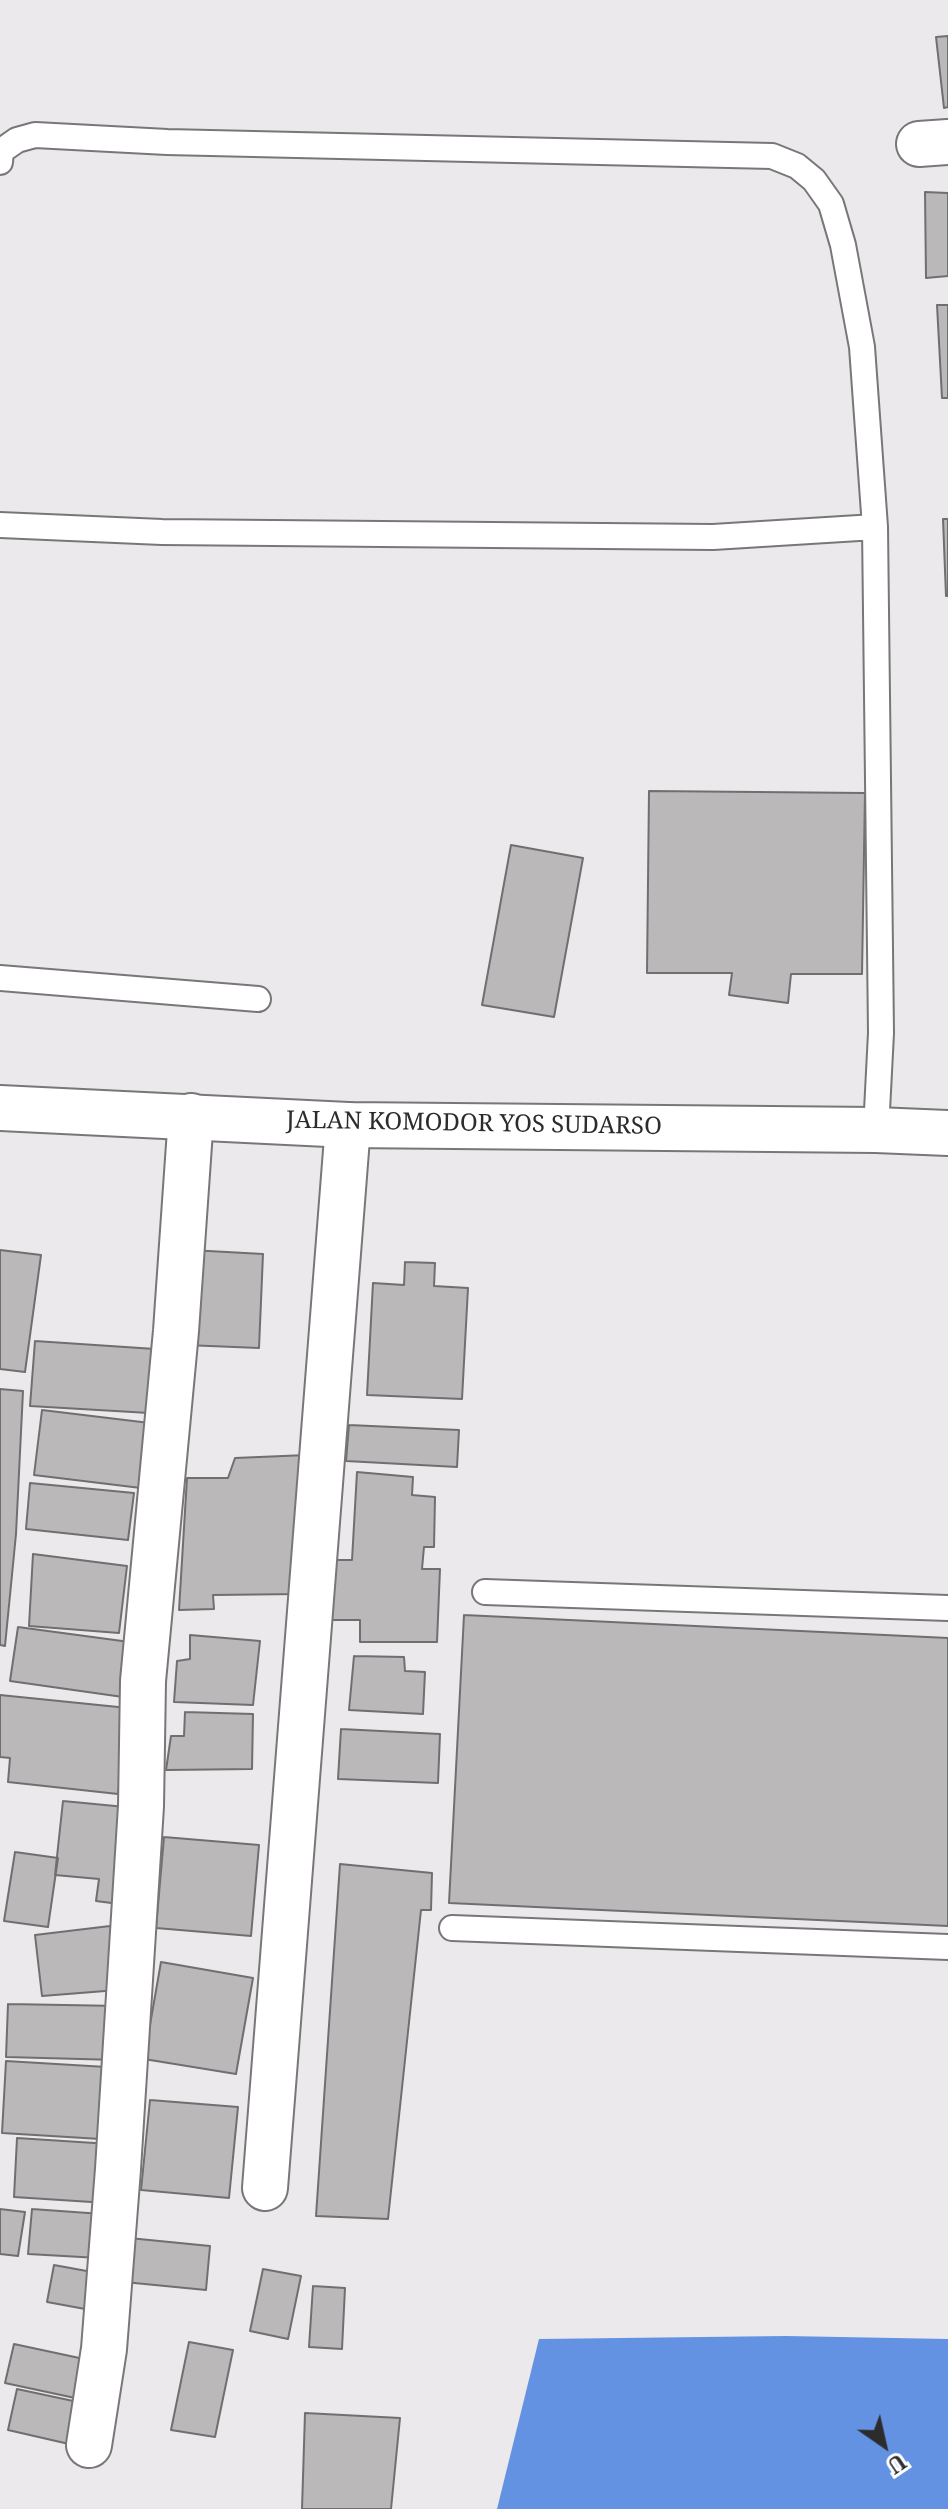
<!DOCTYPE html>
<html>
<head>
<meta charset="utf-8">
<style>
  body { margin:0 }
  #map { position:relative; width:948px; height:2509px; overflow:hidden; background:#ebe9eb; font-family:"Noto Serif",serif }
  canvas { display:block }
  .north { position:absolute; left:844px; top:2405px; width:80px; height:80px; -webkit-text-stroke:6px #fff; paint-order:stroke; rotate:146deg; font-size:22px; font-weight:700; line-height:32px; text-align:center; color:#2d2c2d }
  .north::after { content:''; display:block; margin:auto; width:28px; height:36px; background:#2d2c2d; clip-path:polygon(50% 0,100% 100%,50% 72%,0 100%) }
</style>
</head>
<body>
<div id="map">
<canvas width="948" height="2509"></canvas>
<div class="north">U</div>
</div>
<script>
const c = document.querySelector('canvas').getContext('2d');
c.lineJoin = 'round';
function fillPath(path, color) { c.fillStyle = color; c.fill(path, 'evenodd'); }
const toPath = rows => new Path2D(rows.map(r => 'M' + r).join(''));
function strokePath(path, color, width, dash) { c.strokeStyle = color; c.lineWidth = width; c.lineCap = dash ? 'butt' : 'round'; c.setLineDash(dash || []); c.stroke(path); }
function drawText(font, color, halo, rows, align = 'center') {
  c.font = font + ' "Noto Serif",serif'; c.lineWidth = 6; c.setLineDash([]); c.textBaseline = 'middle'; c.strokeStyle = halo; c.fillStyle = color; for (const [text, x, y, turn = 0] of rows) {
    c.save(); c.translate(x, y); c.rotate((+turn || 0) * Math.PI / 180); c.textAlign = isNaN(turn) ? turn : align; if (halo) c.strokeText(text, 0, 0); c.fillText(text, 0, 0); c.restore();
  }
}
fillPath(toPath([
  [786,2336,948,2339,948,2509,497,2509,539,2339]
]), '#6492e2');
const building = toPath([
  [948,36,948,107,944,108,936,37,948,36],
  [925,192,948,193,948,276,926,278,925,192],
  [937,305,948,305,948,398,942,398,937,305],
  [943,519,948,519,948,596,946,596,943,519],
  [649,791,865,793,862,974,791,974,788,1003,729,995,732,973,647,973,649,791],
  [511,845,583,858,554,1017,482,1005,511,845],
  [0,1250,41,1255,25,1372,0,1369,0,1250],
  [190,1250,263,1254,259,1348,185,1345,190,1250],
  [405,1262,435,1263,434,1286,468,1288,462,1399,367,1395,373,1283,404,1285,405,1262],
  [35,1341,170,1350,166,1414,30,1406,35,1341],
  [0,1389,23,1391,16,1534,5,1646,0,1645,0,1389],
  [42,1410,158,1424,149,1489,34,1475,42,1410],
  [349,1425,459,1430,457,1467,346,1461,349,1425],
  [307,1455,300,1594,213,1595,214,1609,179,1610,187,1478,228,1478,235,1458,307,1455],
  [357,1472,413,1477,412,1495,435,1497,434,1547,424,1547,422,1569,440,1569,437,1642,360,1642,360,1620,322,1620,329,1560,352,1560,357,1472],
  [30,1483,134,1493,128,1540,26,1529,30,1483],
  [33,1554,127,1566,119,1633,29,1626,33,1554],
  [464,1615,948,1638,948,1926,449,1903,464,1615],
  [18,1627,137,1643,130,1698,10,1681,18,1627],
  [190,1635,260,1641,253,1705,174,1702,177,1661,190,1659,190,1635],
  [354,1656,404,1657,405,1671,425,1672,423,1714,349,1710,354,1656],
  [0,1695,128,1708,118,1794,8,1782,10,1758,0,1757,0,1695],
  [185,1712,253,1714,252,1769,166,1770,171,1736,184,1736,185,1712],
  [341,1729,440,1734,438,1783,338,1779,341,1729],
  [63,1801,136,1808,127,1905,96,1901,99,1879,55,1875,63,1801],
  [164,1837,259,1845,251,1936,156,1928,164,1837],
  [15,1852,58,1858,48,1927,4,1921,15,1852],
  [340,1864,432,1873,431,1910,421,1910,388,2219,316,2216,340,1864],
  [110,1926,116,1946,118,1990,42,1996,35,1935,110,1926],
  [161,1962,253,1978,236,2074,144,2059,161,1962],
  [8,2004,120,2006,118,2060,6,2057,8,2004],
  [6,2061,123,2068,117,2140,2,2133,6,2061],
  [150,2100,238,2107,229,2198,141,2190,150,2100],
  [17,2138,110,2144,107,2203,14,2197,17,2138],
  [0,2209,25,2212,18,2256,0,2254,0,2209],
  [32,2209,102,2214,99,2258,28,2254,32,2209],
  [129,2238,210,2246,206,2290,124,2282,129,2238],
  [54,2265,103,2274,96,2311,47,2302,54,2265],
  [263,2269,301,2276,288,2339,250,2331,263,2269],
  [313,2286,345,2288,342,2349,309,2347,313,2286],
  [189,2342,233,2350,215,2437,171,2430,189,2342],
  [14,2344,98,2362,89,2401,5,2383,14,2344],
  [17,2389,78,2402,69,2444,8,2430,17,2389],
  [305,2413,400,2418,391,2509,302,2509,305,2413]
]);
fillPath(building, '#bbb8ba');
strokePath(building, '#716e70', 2);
const lane = toPath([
  [0,162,1,151,17,140,35,135,167,142,772,156,797,166,814,180,831,204,843,245,862,347,875,527,881,1033,876,1130],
  [0,525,162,532,713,537,875,527],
  [0,978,258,999],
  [485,1592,948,1608],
  [452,1928,948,1947]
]);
const street = toPath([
  [919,144,948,142],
  [265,2188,348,1125],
  [89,2445,104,2349,118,2169,141,1806,143,1681,176,1331,191,1116]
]);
const secondary = toPath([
  [0,1108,348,1125,876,1130,948,1133]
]);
strokePath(lane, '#797679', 28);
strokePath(street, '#797679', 48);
strokePath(secondary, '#797679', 48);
strokePath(lane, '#fff', 24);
strokePath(street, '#fff', 44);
strokePath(secondary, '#fff', 44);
drawText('24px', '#2d2c2d', '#fff', [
  ["JALAN KOMODOR YOS SUDARSO",474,1124,1]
]);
</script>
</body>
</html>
